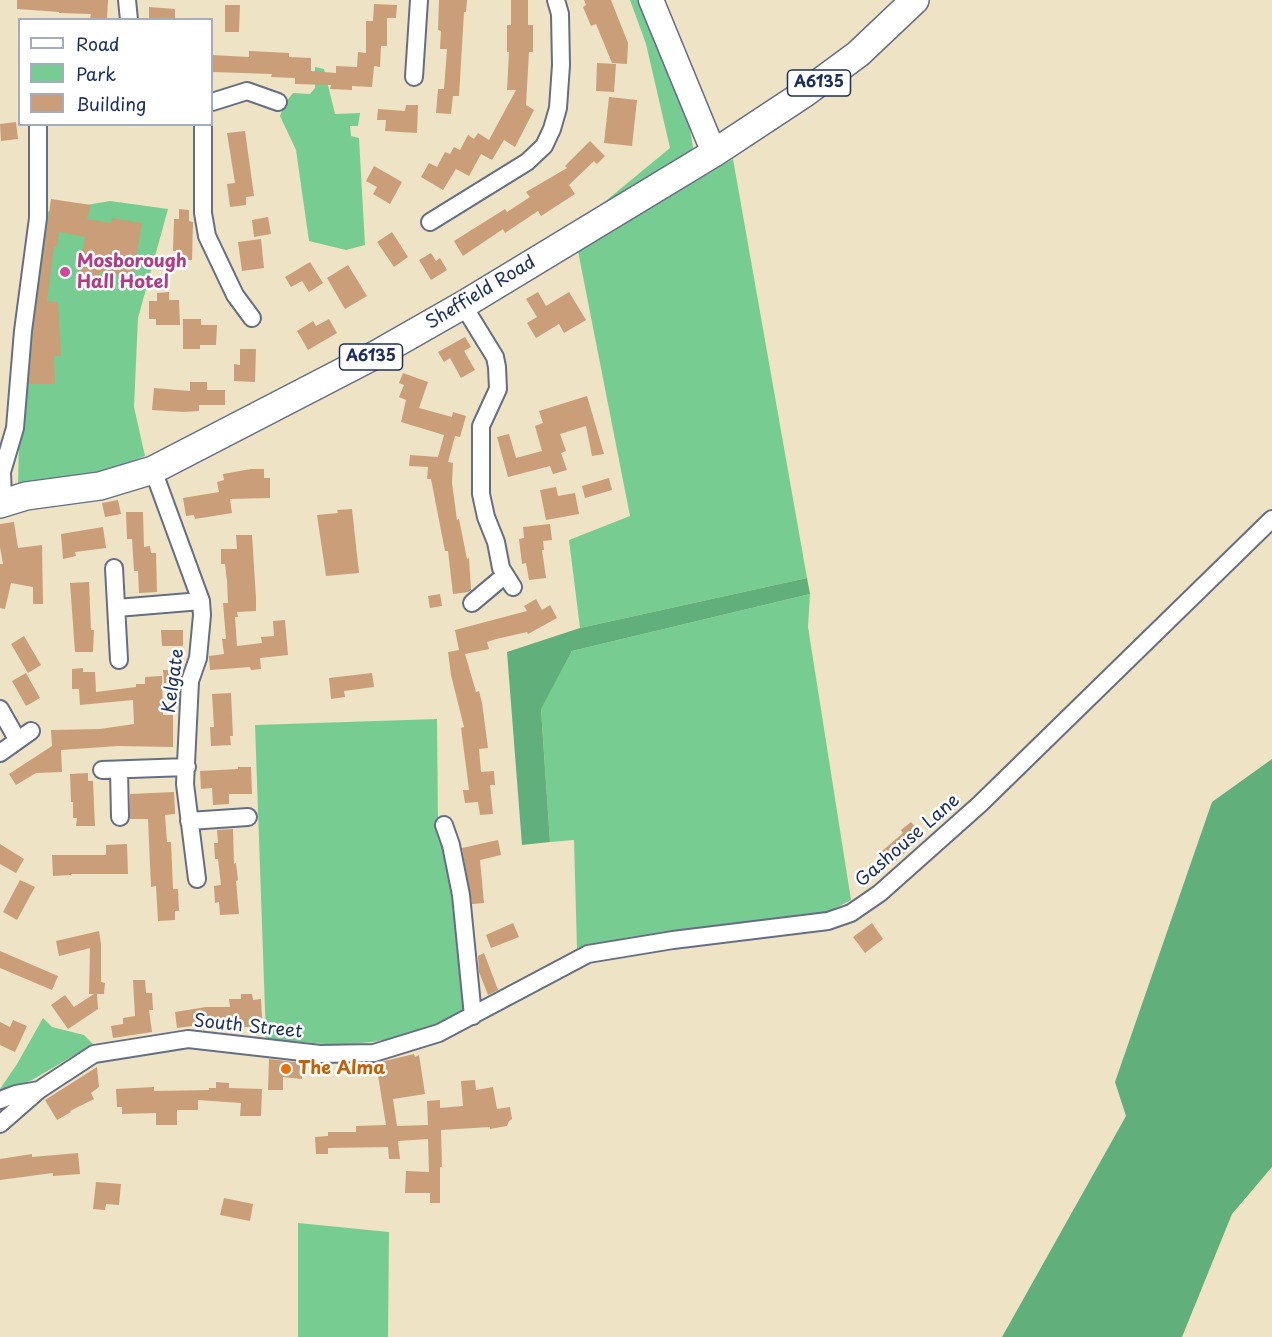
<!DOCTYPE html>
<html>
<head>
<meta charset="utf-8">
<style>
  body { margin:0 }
  #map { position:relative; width:1272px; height:1337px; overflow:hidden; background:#efe3c6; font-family:"Playpen Sans",sans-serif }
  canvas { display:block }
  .legend { position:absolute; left:18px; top:18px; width:195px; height:108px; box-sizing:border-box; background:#fff; border:2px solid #a4acbf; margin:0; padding:8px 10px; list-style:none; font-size:18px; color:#1b2f5e }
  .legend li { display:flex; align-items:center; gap:12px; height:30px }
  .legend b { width:30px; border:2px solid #a4acbf }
</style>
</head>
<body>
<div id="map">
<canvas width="1272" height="1337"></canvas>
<ul class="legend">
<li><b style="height:8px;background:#fff"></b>Road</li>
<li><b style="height:16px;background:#77cd91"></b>Park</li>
<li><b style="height:16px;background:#c99e79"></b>Building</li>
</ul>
</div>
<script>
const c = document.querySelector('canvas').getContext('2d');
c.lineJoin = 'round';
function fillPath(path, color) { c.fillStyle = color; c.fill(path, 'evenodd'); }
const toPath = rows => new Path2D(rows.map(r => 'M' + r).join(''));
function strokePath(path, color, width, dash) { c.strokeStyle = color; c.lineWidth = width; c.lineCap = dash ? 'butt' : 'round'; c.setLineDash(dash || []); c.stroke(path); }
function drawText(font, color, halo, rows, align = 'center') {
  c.font = font + ' "Playpen Sans",sans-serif'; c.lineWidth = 5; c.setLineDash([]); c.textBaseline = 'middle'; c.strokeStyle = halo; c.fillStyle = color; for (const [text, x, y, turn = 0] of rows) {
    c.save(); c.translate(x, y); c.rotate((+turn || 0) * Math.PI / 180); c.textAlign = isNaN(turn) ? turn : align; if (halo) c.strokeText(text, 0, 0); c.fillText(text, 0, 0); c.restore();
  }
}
fillPath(toPath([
  [630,0,642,0,690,129,693,147,689,158,574,227,670,148,646,44],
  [315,67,324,69,335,114,360,113,358,126,350,126,351,136,359,138,365,245,346,250,309,241,296,150,280,116,285,103,293,93,310,94,315,88],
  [733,159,807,578,580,628,569,540,630,516,578,251],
  [110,201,168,209,138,318,134,407,145,456,113,469,18,486,19,441,24,384,45,212],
  [810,594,808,627,851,900,822,915,577,949,574,840,550,842,541,708,572,651],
  [437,719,438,823,457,904,466,1014,399,1037,372,1042,338,1045,266,1039,255,725],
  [43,1018,52,1027,84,1035,93,1044,32,1080,0,1093,0,1089,17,1064],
  [298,1223,389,1232,388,1337,298,1337]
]), '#77cd91');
fillPath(toPath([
  [807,578,810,594,572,651,541,709,550,842,522,845,507,652,580,628],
  [1272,759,1272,1167,1232,1214,1182,1337,1002,1337,1126,1116,1115,1082,1212,802]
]), '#61b07b');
fillPath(toPath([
  [17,0,108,0,107,19,90,18,91,14,59,13,59,12,17,9],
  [439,0,467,0,466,12,464,12,459,96,453,96,451,114,436,113,438,89,444,89,447,49,440,49,441,31,438,30],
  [511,0,528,0,528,25,533,25,533,52,529,52,526,105,534,110,515,147,504,140,492,160,481,154,469,176,456,169,443,190,421,177,429,163,437,167,445,152,450,154,454,147,460,150,468,135,474,139,478,133,489,140,516,90,507,90,509,52,507,52,507,25,511,25],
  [584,0,611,0,628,43,627,64,612,63,596,24,591,26,583,7,586,5],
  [374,4,397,5,396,18,387,18,387,46,381,46,380,67,374,66,372,87,352,86,352,90,330,89,331,85,295,84,295,78,271,77,272,74,212,72,212,55,249,57,249,51,289,53,289,57,311,58,311,71,336,73,336,66,357,67,358,52,366,53,366,21,373,21],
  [225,5,240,5,239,32,225,32],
  [149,7,175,9,175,20,149,20],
  [597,63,616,64,614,92,596,91],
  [609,97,637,100,632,146,604,143],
  [406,105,418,105,417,133,385,131,386,120,377,120,378,109,405,111],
  [16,122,18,139,1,141,0,124],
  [245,131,254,196,246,197,246,205,230,207,227,184,235,183,227,133],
  [590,141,605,156,597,164,594,161,569,185,575,194,541,216,538,211,505,233,503,229,463,256,454,241,505,209,507,212,530,197,526,192,567,168,565,166],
  [374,166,402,182,390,204,373,194,377,187,366,181],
  [51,199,91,205,87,219,111,223,112,218,142,223,133,277,100,272,97,289,77,286,85,237,59,232,57,248,54,246,47,301,58,302,61,356,54,356,55,384,29,384,33,332],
  [179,209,189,210,189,221,193,222,192,260,180,260,180,251,173,251,174,219,179,219],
  [268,217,271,234,254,237,252,220],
  [392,232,408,257,394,267,377,242],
  [261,239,264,268,242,271,238,242],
  [431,253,436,261,440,258,447,270,431,280,419,260],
  [310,262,323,283,309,292,302,281,291,287,285,277],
  [348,265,367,296,345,309,327,278],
  [169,292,169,300,179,300,180,325,156,325,156,319,149,319,149,301,157,301,157,293],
  [538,292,546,306,569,292,586,320,564,333,559,324,536,338,527,323,537,317,526,299],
  [183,319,201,319,201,325,217,325,216,345,200,345,200,349,183,349],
  [329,319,337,333,308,350,297,331,313,321,316,326],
  [465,337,471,347,464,351,475,370,461,378,450,358,444,362,438,352],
  [240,349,256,349,255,382,234,381,234,364,240,365],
  [403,373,428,382,419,408,452,417,453,412,466,416,460,437,455,436,448,462,453,463,452,483,457,520,459,519,467,559,469,558,471,590,468,592,453,594,448,551,445,551,431,479,427,479,428,467,409,466,410,455,438,457,444,435,401,422,406,400,399,397,404,385,399,383],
  [190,382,207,382,207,390,225,390,225,405,199,405,199,411,184,412,152,410,154,388,190,391],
  [587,396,604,454,592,456,586,426,560,434,566,451,561,453,567,470,553,474,550,466,508,477,497,437,509,434,516,458,542,451,535,426,543,423,539,411],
  [251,469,264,469,264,478,270,478,270,498,230,499,232,513,195,519,194,515,186,516,183,498,219,492,217,482,224,480,223,474],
  [609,478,612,490,585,498,582,486],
  [556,487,558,496,575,493,579,514,546,520,540,490],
  [118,500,121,514,105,517,102,503],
  [352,509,359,573,326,576,317,515,338,513,337,510],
  [126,512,143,512,144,547,150,546,151,553,156,553,157,592,139,593,138,571,134,571,132,539,127,539],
  [14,522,18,548,42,545,43,604,33,604,33,587,11,583,5,609,0,608,0,564,3,564,0,547,0,524],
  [550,524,552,540,543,541,544,550,542,550,546,578,529,580,526,563,522,564,519,539,524,538,523,527],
  [103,527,106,548,75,552,76,556,63,559,61,534],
  [236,535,252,535,256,598,256,611,237,612,238,617,235,617,237,646,262,643,261,637,274,636,273,621,285,620,288,655,260,658,261,669,251,670,250,667,210,670,209,656,224,654,222,639,226,639,223,603,228,603,227,581,225,564,221,564,221,549,237,549],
  [89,582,91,630,94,630,93,652,75,652,70,583],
  [440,594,442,606,430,608,428,596],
  [536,599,542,610,550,605,557,618,528,634,527,632,496,639,487,642,489,649,465,654,476,692,479,691,482,703,488,748,479,749,481,772,494,771,495,785,490,785,493,814,480,815,478,802,465,803,463,790,469,790,461,728,464,727,451,675,448,652,459,650,455,630,527,611,524,606],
  [161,630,183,630,183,646,162,646],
  [24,636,41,665,28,673,11,644],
  [83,668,83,672,95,672,96,692,136,687,136,684,145,684,145,677,162,676,163,715,173,715,173,747,118,746,61,750,62,772,36,773,16,785,9,774,52,746,51,730,100,729,134,724,133,700,80,705,79,689,72,689,72,669],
  [163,670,176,670,177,683,164,683],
  [26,673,40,698,26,706,12,681],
  [372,673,374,687,344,691,345,697,331,699,329,678],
  [231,693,233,736,230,736,231,745,211,746,210,727,214,727,212,694],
  [238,767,251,767,252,794,229,794,229,804,213,805,212,788,201,789,200,771,238,769],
  [88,773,88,781,93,781,95,826,76,826,77,818,73,818,73,802,71,802,70,774],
  [174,792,175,814,165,815,167,842,171,842,173,889,178,889,179,911,175,911,175,920,158,921,156,886,151,887,148,819,130,819,130,794],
  [911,822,923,836,892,864,881,852,903,833,901,830],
  [233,829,234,864,236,863,238,880,236,881,239,914,220,915,219,902,215,903,214,886,221,885,218,859,215,859,214,843,218,843,217,830],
  [498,840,501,855,480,860,484,903,472,904,462,848],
  [0,844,24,859,16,873,0,864],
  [127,844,128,874,71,874,71,875,53,876,52,855,106,855,106,845],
  [20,880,35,887,17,920,3,912],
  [513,923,519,937,491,948,486,935],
  [872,923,883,939,865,953,853,937],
  [99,931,101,944,101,982,105,983,104,994,97,994,98,1009,68,1029,51,1005,65,995,74,1007,94,994,89,994,90,948,59,956,56,941],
  [0,951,58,976,52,990,0,968],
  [484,953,498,990,488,995,479,972,478,956],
  [133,980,145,980,146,993,152,993,153,1010,149,1010,152,1032,113,1038,111,1026,123,1024,123,1018,135,1016],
  [241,994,252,994,253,1000,261,999,262,1018,256,1019,256,1027,207,1027,207,1024,177,1028,175,1012,206,1007,230,1007,229,999,241,999],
  [13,1020,27,1026,15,1052,0,1045,0,1022,10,1027],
  [414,1054,415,1057,419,1055,425,1094,393,1099,397,1126,428,1125,427,1101,440,1100,440,1108,463,1106,461,1081,475,1080,476,1090,493,1087,497,1109,510,1107,512,1119,509,1121,507,1126,490,1129,490,1127,441,1130,442,1167,440,1167,440,1203,430,1203,430,1193,405,1193,406,1171,429,1172,428,1139,398,1141,400,1159,389,1159,388,1147,328,1148,328,1154,316,1154,315,1137,328,1136,328,1132,356,1132,356,1126,386,1125,376,1063],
  [269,1059,303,1063,302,1079,283,1077,283,1090,268,1090],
  [97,1067,99,1087,91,1093,94,1099,70,1111,71,1112,57,1120,45,1100],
  [216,1082,229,1083,229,1088,262,1089,261,1116,240,1116,241,1103,198,1100,198,1110,177,1110,177,1125,156,1125,156,1113,122,1114,122,1107,117,1107,116,1089,154,1087,154,1091,209,1090,209,1088,216,1088],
  [78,1153,80,1174,53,1176,53,1173,0,1180,0,1159,32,1154,32,1157],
  [96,1182,121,1184,119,1205,106,1204,105,1210,93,1209],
  [224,1198,253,1204,250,1221,220,1215]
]), '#c99e79');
const street = toPath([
  [127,0,129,20],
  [414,77,419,0],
  [212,102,247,91,278,102],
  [203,124,203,213,207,236,235,295,252,318],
  [430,222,527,162,544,146,552,129,558,108,561,65,560,14,556,0],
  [463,305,495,357,497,367,498,389,481,426,481,494,486,517,496,542,501,568,513,587],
  [153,470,201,601,202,615,198,658,190,681,185,784,197,879],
  [3,501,2,472,15,428,23,331,38,218,38,124],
  [114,568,119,660],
  [472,603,504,576],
  [117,608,201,601],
  [0,709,17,739],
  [0,753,31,731],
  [102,770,187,767],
  [119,770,120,817],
  [189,821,248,817],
  [444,825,451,845,461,895,473,1016],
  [0,1100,16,1094,39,1090],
  [0,1124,39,1090,94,1054,188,1039,320,1054,374,1053,439,1033,588,954,673,940,828,921,851,913,880,893,980,804,1272,519]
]);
const secondary = toPath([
  [651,0,714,153]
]);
const primary = toPath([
  [0,504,26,496,100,486,153,470,377,354,463,305,714,153,805,93,858,54,915,0]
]);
strokePath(street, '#656e82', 20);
strokePath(secondary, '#656e82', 27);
strokePath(primary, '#656e82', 30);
strokePath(street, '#fff', 16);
strokePath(secondary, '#fff', 24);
strokePath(primary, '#fff', 27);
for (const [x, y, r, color] of [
  [65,272,6,"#d1479c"],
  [286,1069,6,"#e8710a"]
]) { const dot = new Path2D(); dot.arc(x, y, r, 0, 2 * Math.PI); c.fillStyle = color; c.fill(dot); strokePath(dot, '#fff', 2); }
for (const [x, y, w] of [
  [819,83,63],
  [371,357,63]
]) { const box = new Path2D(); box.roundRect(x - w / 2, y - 13, w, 26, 4.5); c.fillStyle = '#fff'; c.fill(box); strokePath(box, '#1b2f5e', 1.5); }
drawText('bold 16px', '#1b2f5e', null, [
  ["A6135",819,83],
  ["A6135",371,357]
]);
drawText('bold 18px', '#b23c85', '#fff', [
  ["Mosborough",77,262],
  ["Hall Hotel",77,283]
], 'left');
drawText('18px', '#1b2f5e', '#fff', [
  ["Sheffield Road",481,293,-31],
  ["Kelgate",174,681,-82],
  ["Gashouse Lane",908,841,-41],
  ["South Street",248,1027,6]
]);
drawText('bold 18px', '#c56008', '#fff', [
  ["The Alma",298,1069]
], 'left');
</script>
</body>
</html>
